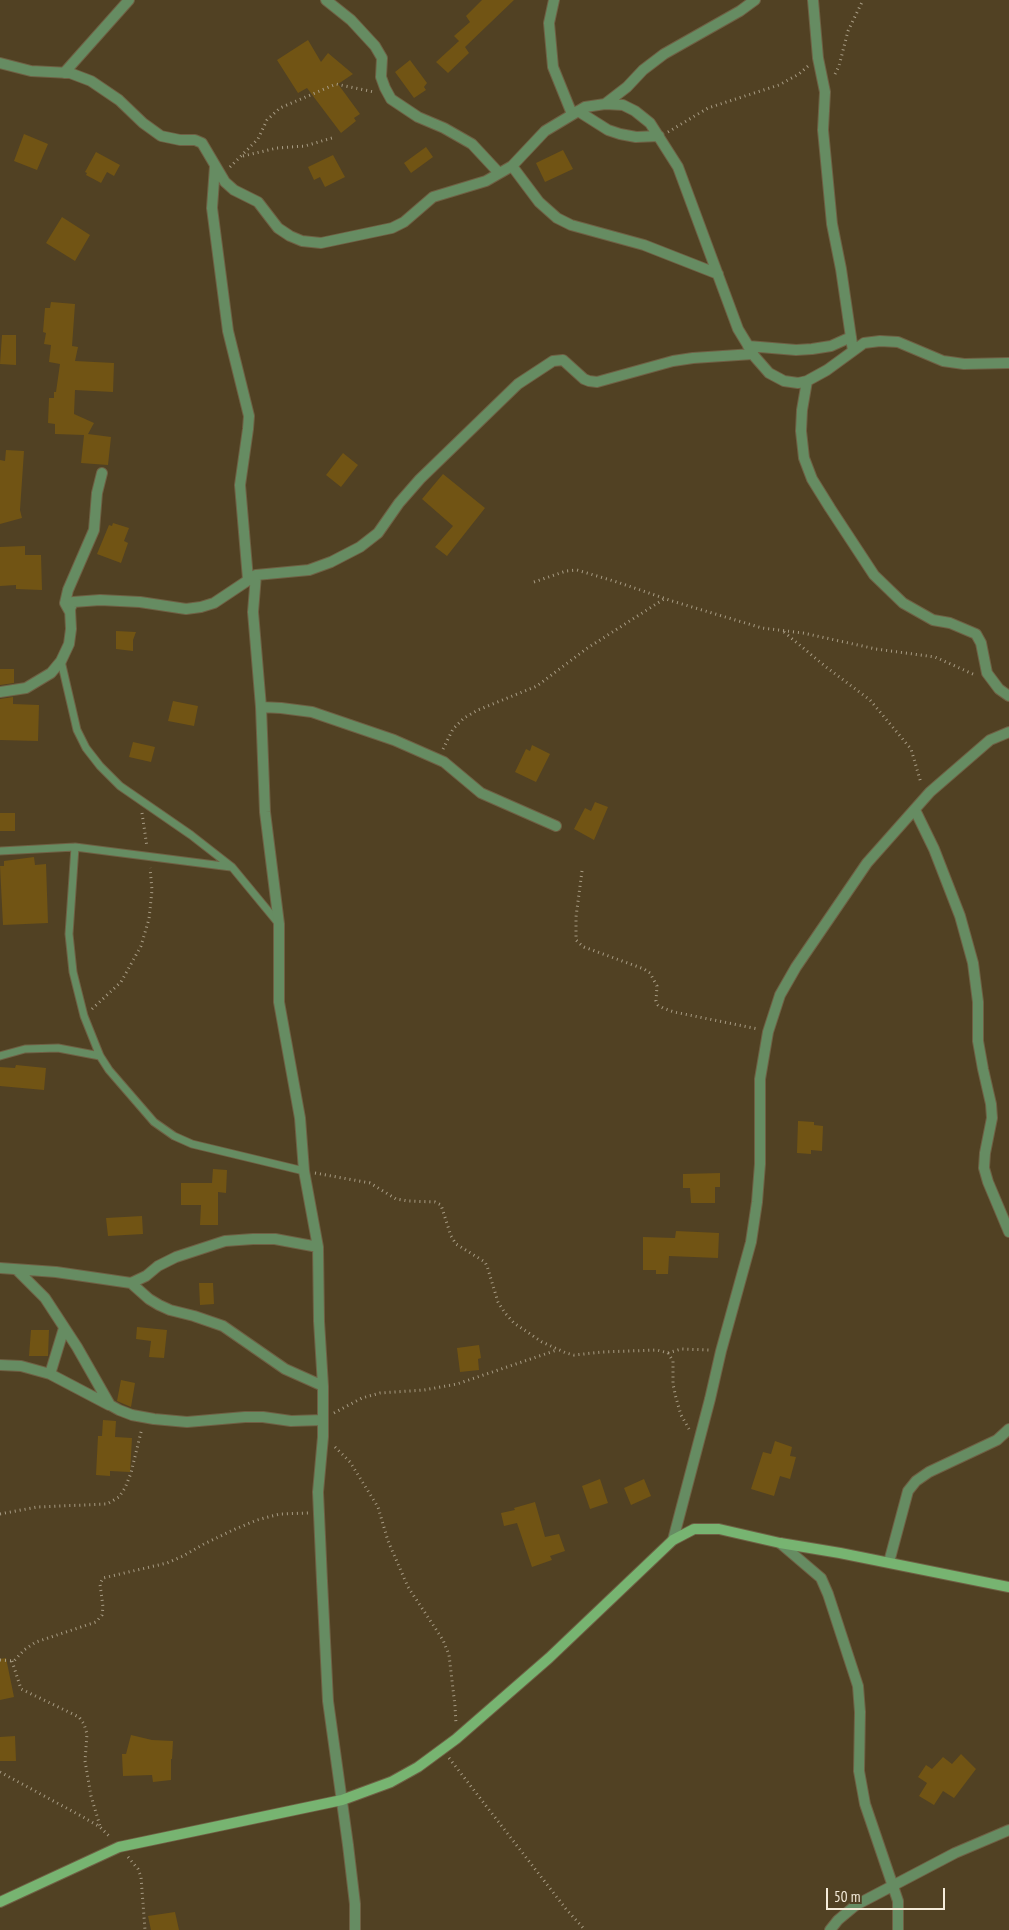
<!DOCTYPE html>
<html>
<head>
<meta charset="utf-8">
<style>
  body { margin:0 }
  #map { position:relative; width:1009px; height:1930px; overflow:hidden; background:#514123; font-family:"PT Sans Narrow",sans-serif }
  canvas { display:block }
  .scale { position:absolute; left:826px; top:1888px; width:119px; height:22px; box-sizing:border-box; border:2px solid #f5ecda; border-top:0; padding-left:6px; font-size:15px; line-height:18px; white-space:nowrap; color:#f5ecda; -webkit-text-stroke:4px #514123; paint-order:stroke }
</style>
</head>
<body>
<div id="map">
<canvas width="1009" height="1930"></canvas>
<div class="scale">50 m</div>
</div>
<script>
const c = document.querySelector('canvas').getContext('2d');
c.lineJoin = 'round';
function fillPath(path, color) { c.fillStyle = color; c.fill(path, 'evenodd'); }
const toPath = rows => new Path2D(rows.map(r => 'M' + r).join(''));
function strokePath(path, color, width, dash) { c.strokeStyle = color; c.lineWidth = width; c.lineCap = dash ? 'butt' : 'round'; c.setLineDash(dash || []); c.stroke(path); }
fillPath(toPath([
  [482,0,514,0,465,47,469,53,448,73,436,62,459,41,454,36,470,22,466,16],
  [308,40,321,62,328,53,353,74,338,84,360,114,354,118,356,121,341,133,307,88,298,93,277,60],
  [410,60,427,83,424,87,426,90,414,98,395,72],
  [24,134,48,144,37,170,14,161],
  [426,147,433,157,411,173,404,163],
  [563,150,573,169,545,182,536,163],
  [96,152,120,165,114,176,107,172,101,183,86,175,87,173,85,172],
  [333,155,345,177,325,187,320,177,314,180,308,167],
  [62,217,90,235,75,261,46,243],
  [51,302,75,304,72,346,78,347,75,361,114,363,113,392,75,390,74,414,94,423,88,434,111,437,108,465,81,463,84,435,55,434,55,424,48,423,49,398,54,398,54,392,56,392,60,364,49,362,51,345,44,344,46,333,43,332,45,308,50,308],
  [2,335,16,335,16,365,0,364],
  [6,450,24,451,20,510,22,518,0,524,0,460,5,461],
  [343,453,358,465,341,487,326,475],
  [443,474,485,508,447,556,435,547,453,526,422,499],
  [113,523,129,528,124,541,128,543,121,563,97,554,109,525,112,526],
  [25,546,25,555,41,555,42,590,16,589,16,585,0,586,0,547],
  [116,631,136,632,133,640,133,651,116,649],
  [0,669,14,669,14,683,0,685],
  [13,697,13,704,39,705,38,741,0,740,0,699],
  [173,701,198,706,194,726,168,721],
  [133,742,155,747,151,762,129,757],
  [532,745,550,754,536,782,515,772,526,749,530,751],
  [595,802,608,807,594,840,574,829,585,808,591,811],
  [0,813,15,813,15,831,0,831],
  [34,857,35,865,46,864,48,923,3,925,0,866,4,866,4,861],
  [16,1065,46,1068,44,1090,0,1086,0,1067,15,1068],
  [798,1121,814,1122,814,1125,823,1126,822,1151,811,1150,811,1154,797,1153],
  [213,1169,227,1170,226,1193,218,1192,218,1225,200,1225,201,1205,181,1205,181,1183,212,1183],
  [720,1173,720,1187,715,1187,715,1203,691,1203,690,1188,683,1188,683,1174],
  [142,1216,143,1234,108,1236,106,1218],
  [676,1231,719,1233,718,1258,669,1256,668,1274,656,1274,656,1270,643,1270,643,1237,675,1238],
  [199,1283,213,1283,214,1304,200,1305],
  [137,1327,167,1330,164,1358,149,1357,151,1341,136,1339],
  [31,1330,49,1330,48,1356,29,1356],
  [479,1345,481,1358,478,1359,479,1370,460,1372,457,1348],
  [121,1380,135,1383,131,1407,117,1401],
  [103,1420,116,1421,115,1437,132,1438,130,1472,110,1471,110,1476,96,1475,98,1436,102,1436],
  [775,1441,792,1447,790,1456,796,1457,790,1479,780,1476,774,1496,751,1489,763,1452,771,1454],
  [600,1479,608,1503,590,1509,582,1486],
  [644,1479,651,1496,631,1505,624,1488],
  [535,1502,545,1537,559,1534,565,1551,550,1556,552,1560,532,1567,517,1523,504,1526,501,1513,515,1510,514,1508],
  [6,1658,14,1697,0,1700,0,1659],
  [131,1735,152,1740,173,1741,172,1759,171,1759,171,1780,153,1782,152,1775,123,1776,122,1754,126,1754],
  [15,1736,16,1761,0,1761,0,1737],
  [961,1754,976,1769,954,1798,943,1791,934,1805,919,1796,927,1783,918,1777,926,1765,932,1769,943,1757,952,1764],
  [175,1912,179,1930,151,1930,148,1916]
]), '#715414');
const lane = toPath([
  [61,661,77,730,86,748,100,766,120,786,191,835,232,867,279,924],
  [75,847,69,934,73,972,84,1016,100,1056,109,1070,154,1122,174,1136,192,1144,304,1171],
  [0,851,75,847,231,867],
  [0,1056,25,1049,58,1048,100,1056]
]);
const street = toPath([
  [326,0,351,20,375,46,382,58,381,77,385,88,391,99,418,117,444,128,472,144,499,173],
  [554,0,549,23,553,67,572,114],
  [813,0,818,58,825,92,823,130,832,224,841,269,853,351],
  [0,63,31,71,70,73,91,81,119,100,143,123,161,136,180,140,195,140,202,143,225,182,234,190,258,202,278,228,290,236,302,241,321,243,392,228,404,222,433,197,486,181,512,166,545,131,585,107,605,104,623,105,635,111,650,123,678,167,738,329,755,357,769,373,784,381,798,383,807,381,827,370,864,343,880,341,898,342,943,361,964,364,1009,363],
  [64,73,129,0],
  [605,104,627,87,643,70,664,54,740,11,755,0],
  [578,111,608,130,620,134,636,137,659,136],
  [215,166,212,208,228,331,249,416,248,429,240,485,248,579],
  [512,166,539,202,557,218,571,225,644,245,718,274],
  [748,346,796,350,812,349,831,346,851,337],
  [807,381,802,410,801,431,804,458,812,479,830,508,874,575,903,603,933,620,950,623,976,634,981,643,987,673,999,689,1009,696],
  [256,575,253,612,261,707,265,812,279,924,279,1002,300,1118,304,1171,318,1247,319,1321,323,1386,323,1437,318,1492,322,1581,328,1701,348,1845,355,1904,355,1930],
  [70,612,65,603,68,590,94,530,97,493,102,473],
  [0,692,26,688,51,673,61,661,69,644,71,629,70,609,73,602,100,600,140,602,186,609,201,607,214,603,256,575,309,570,331,562,360,547,378,533,399,503,420,479,518,384,553,361,563,360,584,379,589,381,597,382,673,361,693,358,753,354],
  [261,707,281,708,312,712,394,740,444,762,481,793,556,826],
  [915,810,934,849,960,916,973,963,978,1002,978,1041,983,1069,991,1104,992,1118,985,1153,984,1168,988,1182,1009,1232],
  [0,1268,56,1272,131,1283,146,1276,158,1266,176,1257,225,1241,253,1239,275,1239,318,1247],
  [17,1270,45,1298,77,1347,110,1405,119,1410,132,1415,154,1419,187,1422,245,1417,263,1417,291,1421,323,1420],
  [131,1283,149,1299,159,1305,170,1310,194,1316,223,1326,285,1369,323,1386],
  [0,1365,21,1366,50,1374,109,1405],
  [50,1374,64,1328],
  [673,1540,710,1399,721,1351,751,1242,757,1202,760,1164,760,1079,768,1032,780,995,796,967,867,863,930,792,990,740,1009,732],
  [780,1543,821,1578,828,1594,858,1686,860,1712,859,1771,865,1804,898,1901,898,1930],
  [889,1562,908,1491,916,1481,929,1472,997,1440,1009,1429],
  [830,1930,838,1920,856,1905,955,1853,1009,1830]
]);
const secondary = toPath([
  [0,1902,119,1847,342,1800,391,1782,418,1767,456,1739,549,1658,673,1540,694,1529,719,1529,780,1543,840,1553,1009,1587]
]);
strokePath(lane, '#6f6044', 9);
strokePath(street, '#6f6044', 12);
strokePath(secondary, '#6f6044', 12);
strokePath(toPath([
  [835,74,839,66,848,31,863,0],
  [668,132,708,108,779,85,799,74,808,66],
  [243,156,277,148,305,146,332,138],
  [230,167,258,139,267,120,280,108,336,84,374,92],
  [534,582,566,571,577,570,617,582,672,601,762,628,803,633,876,649,935,657,975,675],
  [784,632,826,667,870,700,911,749,921,783],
  [443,749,453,729,464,718,478,710,537,686,586,649,664,599],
  [142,813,147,847],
  [582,871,576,917,576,940,579,943,584,947,644,969,650,973,657,986,656,1001,658,1005,663,1008,674,1012,758,1029],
  [92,1009,121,982,141,946,149,919,152,890,150,868],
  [315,1173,370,1183,396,1199,408,1201,435,1202,441,1205,451,1236,456,1244,485,1262,487,1266,498,1302,505,1313,514,1323,542,1342,566,1353,574,1355,602,1352,657,1350,668,1353,673,1361,673,1384,676,1398,681,1415,689,1429],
  [668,1353,681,1349,710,1350],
  [334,1413,362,1398,380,1393,424,1390,457,1384,557,1350],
  [335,1447,350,1462,378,1507,388,1541,408,1587,443,1640,449,1655,455,1706,456,1724],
  [0,1514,37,1507,107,1504,119,1497,125,1488,131,1473,142,1428],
  [0,1660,14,1661,24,1650,36,1642,96,1622,102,1615,103,1607,100,1584,103,1578,167,1563,183,1556,204,1544,233,1530,257,1520,280,1514,308,1513],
  [12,1661,21,1689,79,1717,84,1724,87,1734,85,1761,91,1796,100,1826],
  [449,1758,566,1909,585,1930],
  [0,1772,83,1817,100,1827,111,1838],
  [128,1857,138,1869,141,1877,145,1930]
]), '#a79b83', 3, [1, 4]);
strokePath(lane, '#668c62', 7);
strokePath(street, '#668c62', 10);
strokePath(secondary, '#77b471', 10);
</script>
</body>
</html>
